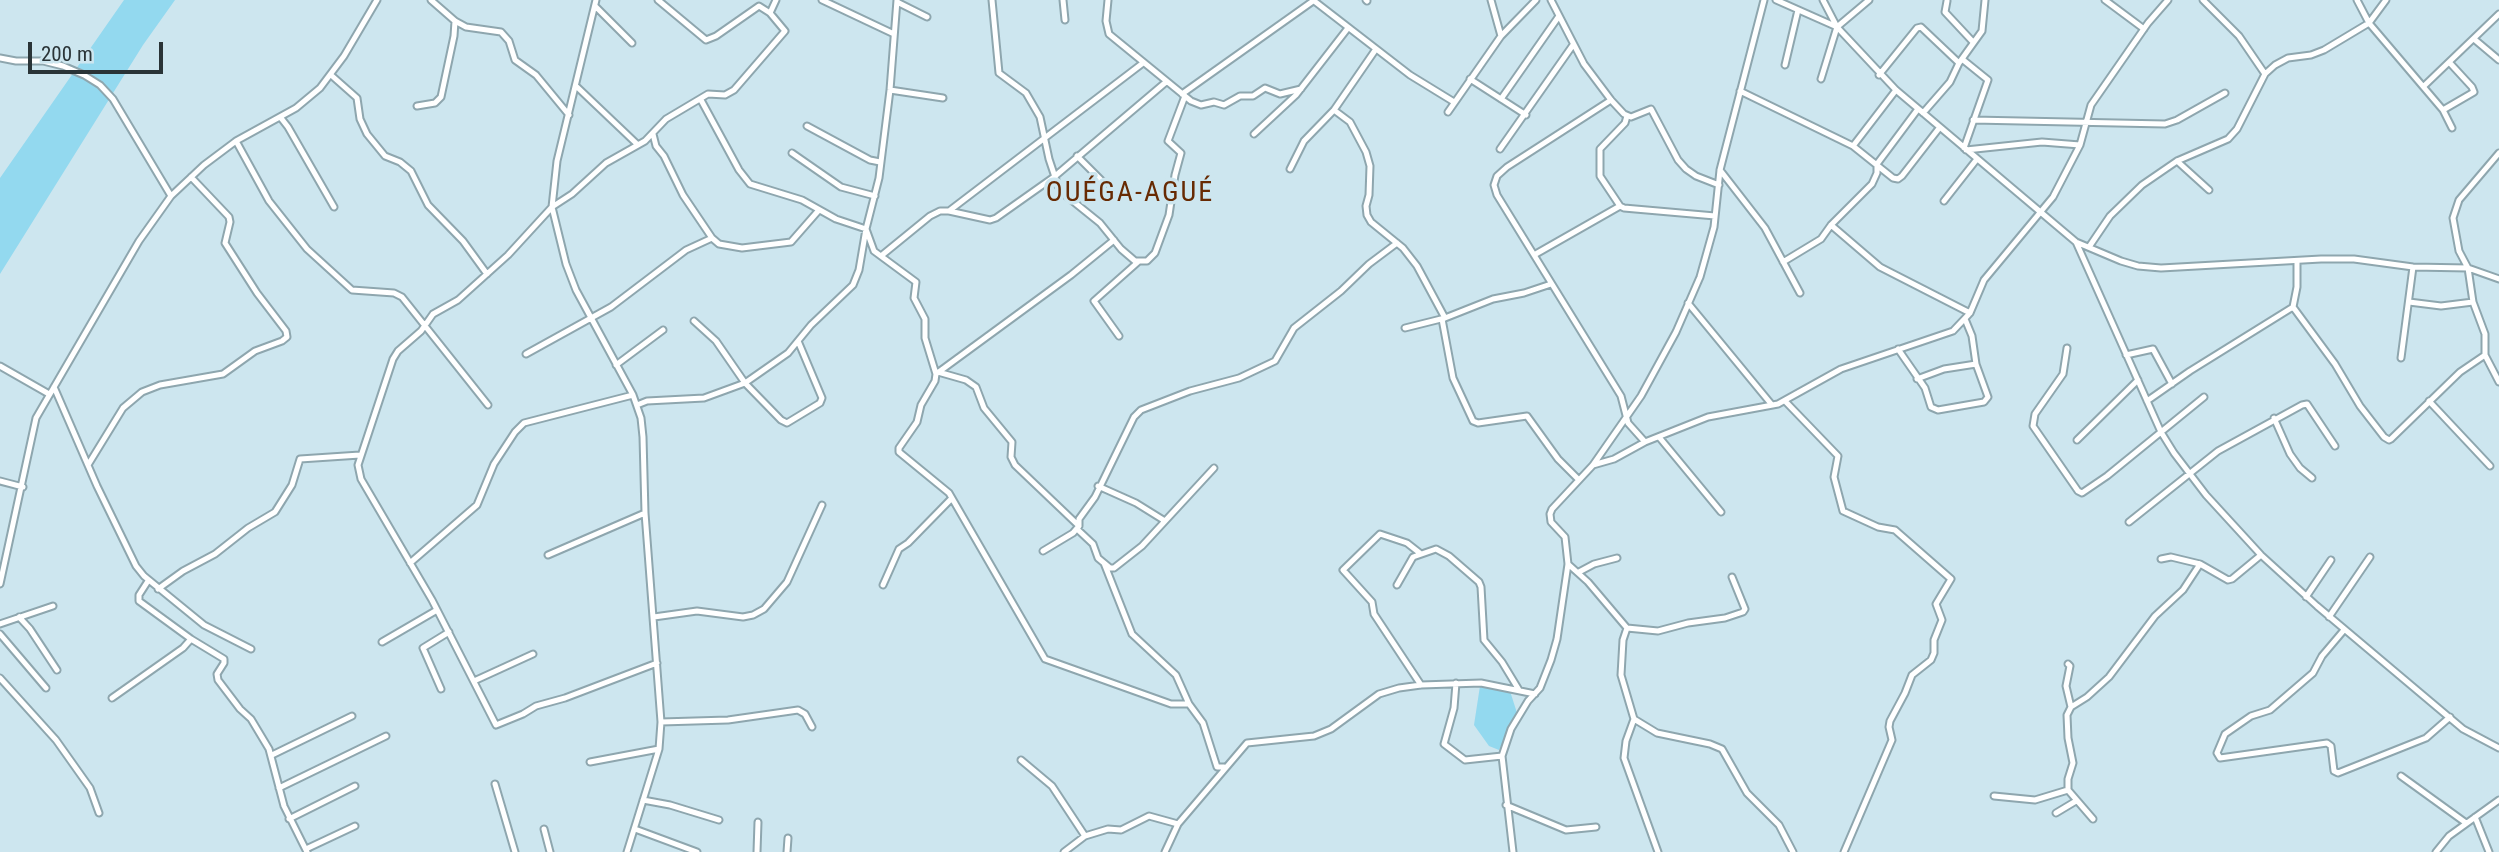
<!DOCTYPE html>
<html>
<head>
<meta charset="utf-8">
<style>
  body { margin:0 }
  #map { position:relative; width:2499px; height:852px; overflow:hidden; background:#cde6ef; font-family:"Roboto Condensed",sans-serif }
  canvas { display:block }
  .scale { position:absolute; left:28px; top:42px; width:135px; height:32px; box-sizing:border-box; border:4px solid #2a3437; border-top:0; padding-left:9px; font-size:21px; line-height:24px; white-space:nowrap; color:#2a3437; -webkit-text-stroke:5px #cde6ef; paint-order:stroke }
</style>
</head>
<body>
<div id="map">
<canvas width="2499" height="852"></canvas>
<div class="scale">200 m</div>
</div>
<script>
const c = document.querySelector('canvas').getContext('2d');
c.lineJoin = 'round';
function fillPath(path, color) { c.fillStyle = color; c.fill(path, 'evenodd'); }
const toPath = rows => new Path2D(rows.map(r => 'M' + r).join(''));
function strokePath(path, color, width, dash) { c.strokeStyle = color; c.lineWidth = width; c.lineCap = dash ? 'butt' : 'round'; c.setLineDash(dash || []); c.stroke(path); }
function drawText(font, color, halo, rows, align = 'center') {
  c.font = font + ' "Roboto Condensed",sans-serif'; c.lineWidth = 7; c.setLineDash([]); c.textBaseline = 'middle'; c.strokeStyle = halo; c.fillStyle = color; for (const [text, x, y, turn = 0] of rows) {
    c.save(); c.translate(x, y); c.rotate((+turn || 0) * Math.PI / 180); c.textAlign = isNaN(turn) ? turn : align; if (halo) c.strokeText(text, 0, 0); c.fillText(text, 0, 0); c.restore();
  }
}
fillPath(toPath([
  [124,0,175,0,143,45,0,274,0,178],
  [1480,686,1510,691,1517,713,1499,750,1489,746,1474,725]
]), '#93d9ef');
const minor = toPath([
  [431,0,455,21,466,27,501,32,509,41,515,60,536,75,569,115],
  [596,0,557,161,552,207,566,264,576,290,633,395,641,418,643,437,645,513,661,722,659,749,627,852],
  [822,0,894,34],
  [992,0,999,73,1026,93,1040,117,1049,159,1058,186,1064,194,1100,223,1121,249,1135,261,1147,261,1155,253,1169,215,1175,175,1181,153,1168,141,1185,96],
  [1063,0,1065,20],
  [1108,0,1106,21,1109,34,1191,101,1201,105,1214,102,1224,105,1240,96,1253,96,1265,88,1280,94,1301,89],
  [1313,0,1410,75,1454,102],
  [1366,0,1367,1],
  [1491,0,1501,36],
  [1551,0,1584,64,1611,100,1624,114,1631,117,1651,109,1678,160,1686,169,1696,176,1719,185],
  [1776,0,1837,27],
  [1823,0,1837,27,1896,90,2076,242,2121,261,2138,266,2161,268,2321,259,2354,259,2413,267,2468,268,2499,279],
  [2105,0,2144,29],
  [2203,0,2239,36,2265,74],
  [2357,0,2369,23,2443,110,2452,128],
  [1947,1,1945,12,1973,42],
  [897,2,927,17],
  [595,6,632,43],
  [770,13,776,0],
  [2474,39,2499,60],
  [0,58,16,61,43,61,63,66,84,75,100,85,113,99,171,196],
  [1962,59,1988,80,1964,148],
  [1785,65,1798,10],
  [331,75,357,98,360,119,367,134,385,156,400,162,411,171,428,205,463,241,487,274],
  [1879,75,1917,28,1921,27,1959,63],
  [1470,79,1526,115],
  [1821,79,1837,27,1869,0],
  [576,86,638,145],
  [2424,86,2499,14],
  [890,90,943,98],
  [1740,91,1853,146,1893,178,1898,179,1902,176,1940,127],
  [1182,94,1313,1],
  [1501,99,1559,16],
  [701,100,739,170,750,184,802,200,836,219,866,229],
  [1611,100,1507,167,1497,176,1494,185,1497,195,1621,396,1628,423,1645,442],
  [417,106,435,103,441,97,454,36,455,21],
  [1334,110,1350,122,1366,152,1370,166,1369,195,1366,206,1367,215,1371,222,1403,248,1417,266,1445,318],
  [2443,110,2474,92,2472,87,2449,62],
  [1448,112,1501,36,1536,0],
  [1923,113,1950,82,1959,63,1982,31,1985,0],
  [1627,116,1625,123,1600,149,1600,176,1620,206,1624,208,1715,216],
  [281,118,288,127,334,207],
  [1973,120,2165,124,2177,120,2225,93],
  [807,126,870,160,880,162],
  [653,134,656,146,664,156,683,195,712,238,719,244,742,248,791,242,819,210],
  [1254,134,1296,95,1348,28],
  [236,141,269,201,307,249,352,290,394,293,402,297,488,405],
  [1853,146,1896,90],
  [1500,149,1573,45],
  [1966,150,2042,142,2080,145],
  [792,153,841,187,875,196],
  [1077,156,1105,184],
  [2177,161,2209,190],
  [1290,169,1304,141,1334,110,1376,49],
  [1720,170,1765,228,1800,293],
  [1944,201,1977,159],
  [949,211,1143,63],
  [1831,225,1880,267,1970,313],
  [866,229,874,251,916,282,914,298,925,319,925,338,936,374,935,381,921,405,917,422,899,448,899,452,949,493,1045,659,1171,704,1189,704],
  [2076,242,2161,432,2174,453,2206,495,2261,555,2317,606,2463,729,2499,748],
  [2089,247,2110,216,2142,185,2177,161,2228,139,2237,129,2265,74,2275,65,2288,58,2311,55,2324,50,2369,23,2386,0],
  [1534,255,1620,206],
  [881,256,930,216,940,211,949,211,990,220,996,218,1054,177,1166,82],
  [2297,261,2297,287,2293,307,2335,364,2360,406,2384,437,2389,440,2391,439,2460,372,2485,355,2485,334,2473,302,2468,268,2459,251,2453,218,2459,200,2499,153],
  [1783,262,1821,239,1831,225,1872,184,1877,173,1877,164,1918,109],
  [2409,302,2441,306,2473,302],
  [1688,303,1772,405],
  [1442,319,1453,378,1473,421,1478,423,1527,416,1558,459,1579,480],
  [694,321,716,341,745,383,781,420,787,423,820,403,822,398,798,341],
  [1405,328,1445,318,1493,299,1524,293,1551,284],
  [1119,336,1094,301,1138,262],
  [2067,348,2063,374,2035,414,2033,426,2078,491,2082,493,2107,476,2204,397],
  [1898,349,1925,388,1931,407,1938,410,1984,402,1988,397,1976,364,1972,336,1965,319],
  [526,354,611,307,686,250,712,238],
  [2126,355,2153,349,2172,384],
  [2485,355,2499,382],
  [2401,358,2413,267],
  [616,365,663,330],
  [0,366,49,394],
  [938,372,966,380,976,387,984,408,1012,442,1011,457,1015,465,1079,526],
  [936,374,1071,275,1114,240],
  [1917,379,1944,369,1976,364],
  [54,387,97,486,136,566,144,576,204,625,251,649],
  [1785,401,1838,456,1834,477,1843,511,1878,527,1895,530,1951,579,1936,604,1942,620,1934,640,1934,653,1931,660,1912,675,1905,693,1890,721,1889,727,1892,740,1844,852],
  [2147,401,2190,371,2293,307],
  [2429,401,2490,466],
  [637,405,647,401,704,398,745,383,788,353,811,325,853,285,859,270,866,229,879,178,890,90,897,0],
  [2274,418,2290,454,2300,468,2312,478],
  [1659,437,1721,512],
  [2077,440,2138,380],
  [88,465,123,408,142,392,160,385,223,374,255,351,282,341,287,337,286,331,257,293,225,243,230,222,229,217,191,177],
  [1593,465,1614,459,1645,442,1708,417,1778,404,1841,369,1953,331,1970,313,1984,280,2053,197,2080,145,2091,105,2148,23,2168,0],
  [0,481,23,487],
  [1098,486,1136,503,1165,521],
  [2129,522,2218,451,2302,405,2307,404,2335,446],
  [1077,529,1093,544,1098,558,1110,568,1114,568,1142,546,1214,468],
  [1043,551,1073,533,1079,526,1079,519,1095,497,1134,417,1141,410,1190,391,1239,378,1275,361,1294,328,1341,291,1369,264,1397,243],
  [548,555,645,513],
  [2161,559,2171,557,2200,564,2228,580,2232,579,2261,555],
  [410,563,477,505,494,464,515,432,524,423,633,395],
  [1104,563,1132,634,1176,675,1189,704,1203,723,1217,767,1224,767],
  [1568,564,1588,582,1627,628,1623,640,1621,675,1634,719,1657,733,1710,744,1722,749,1747,793,1779,825,1793,852],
  [1579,572,1594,564,1617,558],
  [148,581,139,595,139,601,191,639,224,659,224,663,217,674,218,680,240,709,251,719,269,749,284,806,307,852],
  [0,584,36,418,139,241,171,196,204,165,236,141,296,108,320,88,344,56,377,0],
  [883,585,899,549,908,543,952,498],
  [1397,585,1413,557,1436,549,1449,556,1479,582,1481,587,1484,640,1502,662,1519,690],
  [158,589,183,571,215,554,248,528,275,512,292,485,300,459,360,455],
  [2306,597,2331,560],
  [19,617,30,629,57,670],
  [654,617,697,611,743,617,753,615,764,609,787,582,822,505],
  [2329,617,2370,557],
  [0,624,53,606],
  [1627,628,1658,631,1688,623,1725,618,1743,612,1745,609,1732,577],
  [2344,630,2322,656,2313,673,2270,710,2251,716,2225,734,2217,753,2220,758,2327,743,2331,746,2334,771,2338,773,2426,738,2450,717],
  [0,634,46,688],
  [382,642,437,610],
  [657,663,565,698,536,706,523,714,496,725,432,600,361,479,358,465,393,359,398,351,421,331,433,314,458,300,508,255,552,207,572,194,606,163,645,141,666,119,708,94,725,95,734,90,785,31,770,13,759,6,716,36,706,40,658,0],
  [2068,664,2070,666,2066,686,2071,707],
  [0,678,56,740,90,788,99,813],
  [474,681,533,654],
  [1456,683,1454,708,1444,744,1465,760,1502,756],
  [1421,685,1374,614,1372,602,1343,570,1380,534,1407,543,1421,554],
  [441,689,423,648,449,632],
  [112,698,183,648,191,639],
  [1634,719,1626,741,1624,758,1658,852],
  [661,722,728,720,798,710,805,714,812,727],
  [272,755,352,716],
  [1021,760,1052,786,1085,836],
  [590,762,659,749],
  [2401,776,2466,823],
  [495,784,515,852],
  [279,788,386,736],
  [1994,796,2035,800,2068,790],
  [643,800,670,805,719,820],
  [1506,805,1566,830,1596,827],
  [2056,813,2076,801],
  [2475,817,2489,852],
  [289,819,355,786],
  [2093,819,2068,790,2068,779,2073,763,2068,738,2067,715,2071,707,2087,697,2109,677,2155,616,2183,590,2200,564],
  [544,829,550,852],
  [635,829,697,852],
  [306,849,355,826],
  [757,852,758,822],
  [787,852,788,838],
  [1064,852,1085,836,1108,829,1121,830,1149,816,1178,824,1247,743,1314,736,1331,729,1379,694,1399,688,1421,685,1481,683,1535,694],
  [1165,852,1178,824],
  [1513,852,1502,756,1511,729,1528,701,1540,688,1551,660,1557,639,1568,564,1565,537,1551,522,1550,514,1552,509,1593,465,1641,396,1676,332,1700,277,1714,227,1720,170,1764,0],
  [2436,852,2449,836,2499,800]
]);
strokePath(minor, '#8ea6ae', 9);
strokePath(minor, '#fff', 5);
c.letterSpacing = '2px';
drawText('28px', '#672a03', '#cde6ef', [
  ["OUÉGA-AGUÉ",1130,194]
]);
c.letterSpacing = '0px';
</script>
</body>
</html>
